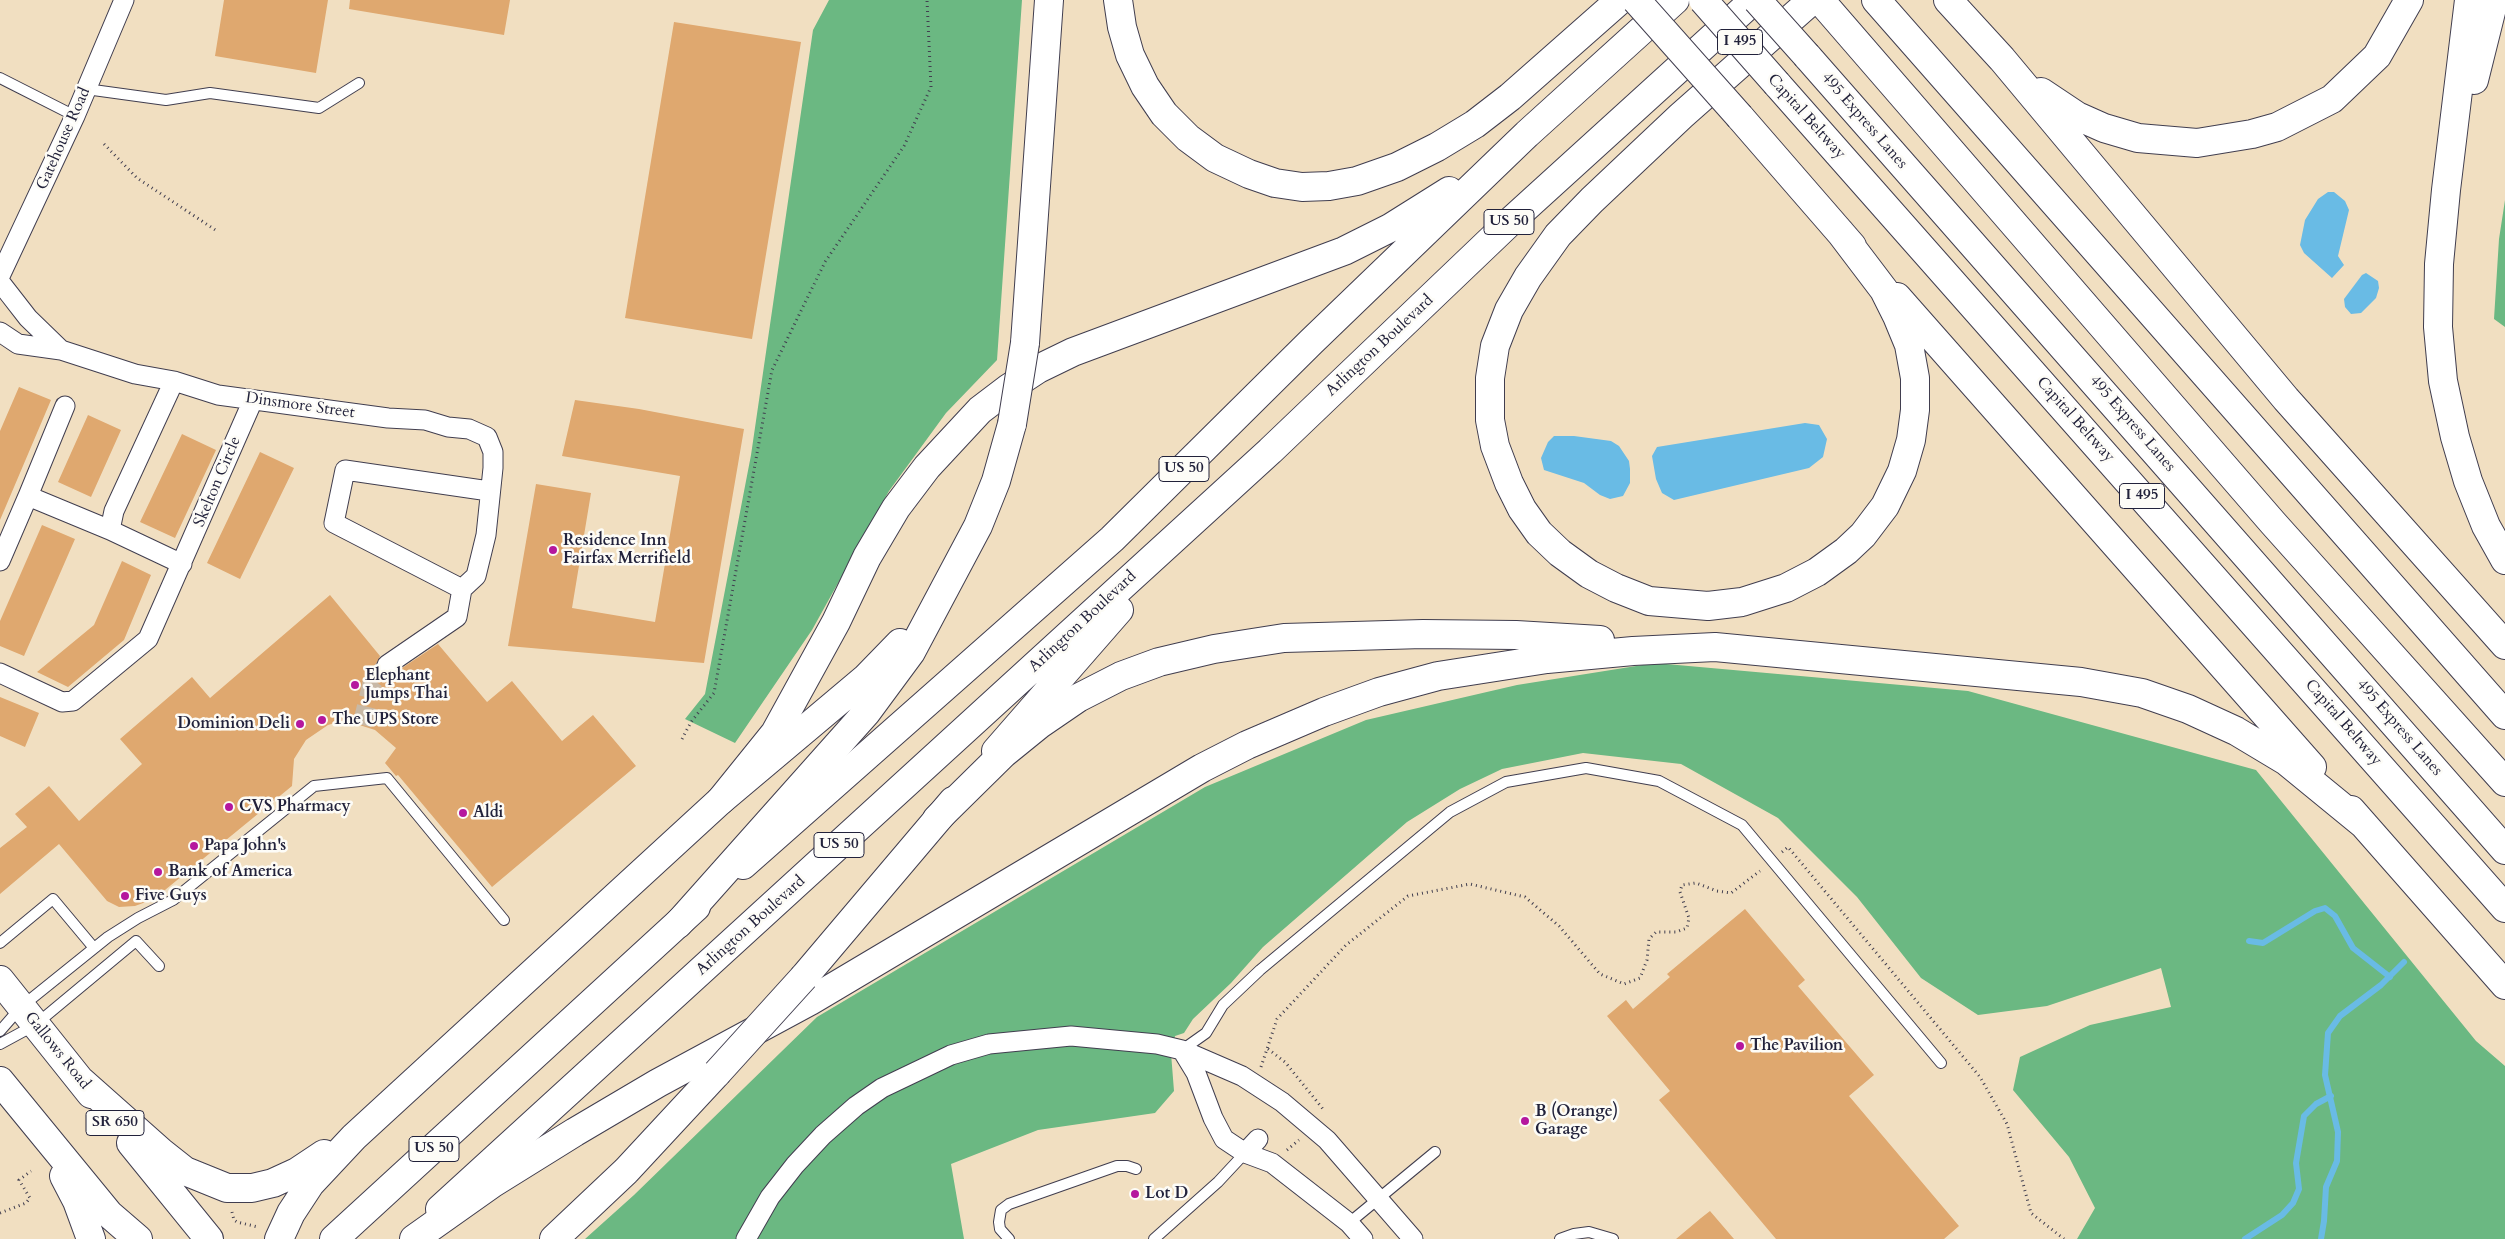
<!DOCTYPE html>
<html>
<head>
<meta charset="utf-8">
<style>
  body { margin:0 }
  canvas { display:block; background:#f1dfc1 }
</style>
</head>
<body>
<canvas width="2505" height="1239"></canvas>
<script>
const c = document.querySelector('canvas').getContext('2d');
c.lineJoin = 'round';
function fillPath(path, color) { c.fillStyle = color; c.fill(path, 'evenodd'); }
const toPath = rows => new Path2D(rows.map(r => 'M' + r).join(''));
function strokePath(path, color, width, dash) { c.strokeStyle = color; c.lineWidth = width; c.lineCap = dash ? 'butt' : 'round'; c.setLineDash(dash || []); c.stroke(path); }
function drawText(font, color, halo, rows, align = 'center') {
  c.font = font + ' Cardo,serif'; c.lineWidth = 5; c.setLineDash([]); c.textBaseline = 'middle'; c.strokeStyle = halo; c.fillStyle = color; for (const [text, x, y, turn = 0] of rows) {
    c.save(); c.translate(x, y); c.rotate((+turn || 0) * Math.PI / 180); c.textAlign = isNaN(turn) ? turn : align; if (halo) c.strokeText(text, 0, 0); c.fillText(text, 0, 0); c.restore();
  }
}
fillPath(toPath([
  [829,0,1022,0,997,360,946,413,889,491,812,630,735,743,685,719,705,694,751,455,813,30],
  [2505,200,2505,327,2494,319,2499,239],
  [1655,663,1968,691,2256,770,2476,1041,2505,1066,2505,1239,2077,1239,2095,1208,2069,1157,2013,1090,2020,1057,2090,1025,2171,1007,2161,968,2047,1006,1978,1015,1921,978,1857,897,1778,818,1681,764,1583,753,1502,769,1460,789,1407,822,1263,947,1231,983,1193,1019,1184,1033,1175,1036,1171,1053,1174,1091,1155,1113,1038,1130,951,1164,964,1239,585,1239,634,1195,817,1017,1205,787,1366,720,1517,685]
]), '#6bb882');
fillPath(toPath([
  [2328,192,2334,192,2345,201,2349,210,2338,256,2344,265,2332,278,2304,253,2300,245,2305,220,2318,199],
  [2366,273,2378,281,2379,288,2376,298,2361,313,2351,314,2345,307,2344,299,2362,275],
  [1805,423,1819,425,1827,439,1823,457,1809,468,1674,500,1662,493,1656,479,1652,456,1657,447],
  [1554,436,1574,436,1611,441,1619,446,1629,461,1630,469,1630,483,1623,496,1610,499,1600,495,1584,483,1544,470,1541,458,1548,442]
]), '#69bbe5');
strokePath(toPath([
  [2249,941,2263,943,2315,911,2325,908,2335,916,2353,948,2390,977],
  [2245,1239,2282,1215,2293,1203,2299,1189,2296,1163,2304,1116,2316,1104,2331,1096],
  [2321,1239,2324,1221,2326,1187,2337,1161,2338,1132,2325,1075,2328,1033,2340,1016,2381,985,2404,962]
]), '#69bbe5', 6);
fillPath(toPath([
  [224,0,328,0,316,73,215,56],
  [350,0,510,0,504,35,349,9],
  [674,22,801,42,752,339,625,318],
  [19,387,51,400,0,520,0,431],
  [575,400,639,409,744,429,704,663,508,646,536,484,591,493,572,608,655,622,680,476,562,456],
  [88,415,121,430,91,497,58,482],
  [182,434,216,450,175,538,140,522],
  [260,452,294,468,240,579,207,563],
  [42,525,75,539,24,656,0,646,0,621],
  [122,561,151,575,124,640,68,687,37,672,94,625],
  [330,595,380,656,376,666,382,675,393,674,438,644,487,702,512,681,562,741,593,715,636,766,492,887,398,775,396,776,385,763,396,748,375,730,344,720,328,725,306,740,294,759,292,786,154,899,135,906,119,907,107,901,59,844,0,894,0,848,27,827,15,814,49,786,79,821,142,764,120,739,192,677,210,698],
  [0,697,39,713,25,747,0,736],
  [1745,909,1805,980,1798,986,1874,1075,1849,1096,1959,1226,1944,1239,1776,1239,1659,1100,1670,1091,1607,1016,1626,1000,1633,1009,1670,977,1667,974],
  [1710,1211,1734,1239,1676,1239,1701,1218]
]), '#dfa86f');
strokePath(toPath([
  [362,725,372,683,387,665]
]), '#c8b9a6', 19, [19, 9]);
const lane = toPath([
  [0,78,75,116],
  [86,89,166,100,210,93,319,108,359,83],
  [0,943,53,899,94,948],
  [0,1031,21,1007,108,937,138,918,173,900,314,786,387,778,504,920],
  [0,1044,35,1025,136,941,159,966],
  [1182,1050,1206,1033,1223,1005,1260,970,1450,812,1506,782,1586,768,1659,781,1742,825,1941,1063],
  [1349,1223,1435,1152],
  [1009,1239,1000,1229,999,1222,1001,1210,1009,1204,1117,1166,1127,1166,1136,1169],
  [1154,1239,1218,1182,1245,1153],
  [1560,1239,1574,1234,1589,1232,1613,1239]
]);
const street = toPath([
  [0,276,75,116,124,0],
  [0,282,28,318,61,350],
  [0,332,18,344,61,350,135,374,174,381,218,395,388,418,425,420,448,427,469,429,487,437,493,452,493,468,486,535,476,576,462,589,334,523,345,470,489,491],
  [28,496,65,406],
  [110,530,114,511,174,381],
  [0,561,28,496,110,530,182,564],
  [387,665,457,617,462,589],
  [0,673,62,702,73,701,148,639,253,400],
  [1182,1050,1196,1073,1213,1118,1224,1139,1245,1153,1272,1163,1349,1223,1363,1239],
  [1245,1153,1258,1139],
  [746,1239,770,1197,795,1165,823,1135,856,1106,882,1088,951,1055,989,1044,1071,1036,1157,1044,1182,1050,1242,1076,1282,1102,1327,1140,1413,1239]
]);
const primary = toPath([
  [996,751,1119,610],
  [743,865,1112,539,1311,342,1527,134,1675,0],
  [804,977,953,801],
  [0,980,91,1094],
  [0,1081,109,1214,138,1239],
  [81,1081,161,1152,185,1171,227,1188,252,1188,273,1183,297,1172,324,1154],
  [131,1143,209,1239],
  [64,1176,77,1201,91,1239],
  [440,1209,1270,451,1513,219,1754,0],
  [279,1239,291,1213,310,1184,354,1137,721,800,775,733,836,622,867,557,896,508,927,467,980,410,1009,388,1038,369,1073,352,1344,251,1390,228,1449,191],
  [334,1239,696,907],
  [554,1239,626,1171,717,1073]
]);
const highway = toPath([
  [1118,0,1122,27,1130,55,1145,86,1164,114,1188,138,1215,158,1249,174,1275,183,1302,187,1329,186,1357,181,1397,167,1437,147,1475,124,1510,97,1620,0],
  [1812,0,1681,116,1592,200,1558,235,1528,277,1509,310,1495,346,1490,378,1490,420,1495,446,1509,483,1522,509,1539,533,1560,553,1589,574,1616,588,1649,601,1708,606,1742,602,1786,588,1817,572,1846,551,1863,535,1885,506,1902,471,1911,440,1915,410,1915,378,1909,345,1897,316,1884,290,1840,232],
  [1820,0,2273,523,2505,782],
  [1876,0,2505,715],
  [1948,0,2002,59,2286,399,2505,645],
  [2469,0,2446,190,2439,264,2438,327,2443,381,2455,437,2468,481,2486,526,2505,560],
  [1807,56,2505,850],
  [2474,80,2494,0],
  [1777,84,2505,908],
  [2041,92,2077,116,2104,128,2138,138,2197,143,2252,134,2277,127,2332,99,2377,56,2409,0],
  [1740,117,1852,246],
  [1897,297,2312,767],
  [1025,343,1049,0],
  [721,800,866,678,900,643],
  [2351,810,2505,985],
  [937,819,1003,754,1040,724,1078,698,1121,676,1159,662,1214,649,1284,638,1423,634,1516,635,1600,640],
  [678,924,866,713,911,652,978,526,996,481,1012,424],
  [414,1239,493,1183,575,1132,658,1083,810,1001,1202,768,1247,745,1324,712,1379,692,1438,676,1547,659,1633,651,1715,647,2081,682,2142,693,2188,709,2236,731,2286,761,2363,824]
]);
strokePath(lane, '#413e4f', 12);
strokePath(street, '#413e4f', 21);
strokePath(primary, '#413e4f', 30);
strokePath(highway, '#413e4f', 30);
strokePath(toPath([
  [104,144,137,178,217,231],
  [682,739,691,722,714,693,772,370,825,262,904,146,931,87,927,0],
  [1782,852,1788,847,1980,1077,2007,1124,2031,1213,2064,1239],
  [1268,1049,1285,1062,1323,1109],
  [1261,1067,1277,1019,1346,945,1408,896,1470,884,1525,897,1559,926,1600,974,1624,984,1640,978,1647,960,1649,939,1656,932,1676,932,1687,928,1689,918,1680,892,1682,885,1696,883,1717,891,1731,893,1760,871],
  [1287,1150,1299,1140],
  [232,1212,234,1220,237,1222,258,1227],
  [0,1213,26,1203,30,1198,19,1180,31,1171]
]), '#413e4f', 3, [1, 4]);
strokePath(lane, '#fff', 10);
strokePath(street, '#fff', 19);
strokePath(primary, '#fff', 28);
strokePath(highway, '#fff', 28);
const primaryBridge = toPath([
  [717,1073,804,977]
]);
const highwayBridge = toPath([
  [1636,0,1740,117],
  [1703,0,1777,84],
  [1757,0,1807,56],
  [1012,424,1025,343]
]);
strokePath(primaryBridge, '#413e4f', 30, []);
strokePath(highwayBridge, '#413e4f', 30, []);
strokePath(primaryBridge, '#fff', 28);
strokePath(highwayBridge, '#fff', 28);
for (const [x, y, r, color] of [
  [553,550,5,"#b5179e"],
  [355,685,5,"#b5179e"],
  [322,720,5,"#b5179e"],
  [300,724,5,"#b5179e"],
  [229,807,5,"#b5179e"],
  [463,813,5,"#b5179e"],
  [194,846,5,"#b5179e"],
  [158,872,5,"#b5179e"],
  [125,896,5,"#b5179e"],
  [1740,1046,5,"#b5179e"],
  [1525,1121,5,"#b5179e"],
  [1135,1194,5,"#b5179e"]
]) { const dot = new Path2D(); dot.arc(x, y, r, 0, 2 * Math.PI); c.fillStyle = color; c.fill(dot); strokePath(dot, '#fdfcf7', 2); }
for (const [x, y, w] of [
  [1740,42,45],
  [1509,222,50],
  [1184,469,50],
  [2142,496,45],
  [839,845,50],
  [115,1123,58],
  [434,1149,50]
]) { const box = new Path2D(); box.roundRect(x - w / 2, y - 12.5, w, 25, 4); c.fillStyle = '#fdfcf7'; c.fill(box); strokePath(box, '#22223b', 1); }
drawText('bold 15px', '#22223b', null, [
  ["I 495",1740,42],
  ["US 50",1509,222],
  ["US 50",1184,469],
  ["I 495",2142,496],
  ["US 50",839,845],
  ["SR 650",115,1123],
  ["US 50",434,1149]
]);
drawText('16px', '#22223b', '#fdfcf7', [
  ["Capital Beltway",1806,117,48],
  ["495 Express Lanes",1864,121,49],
  ["Gatehouse Road",64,139,-66],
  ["Arlington Boulevard",1380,346,-43],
  ["Dinsmore Street",300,406,8],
  ["Capital Beltway",2075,420,48],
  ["495 Express Lanes",2132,424,49],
  ["Skelton Circle",218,482,-67],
  ["Arlington Boulevard",1083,622,-43],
  ["Capital Beltway",2343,723,49],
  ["495 Express Lanes",2399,728,49],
  ["Arlington Boulevard",751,926,-42],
  ["Gallows Road",57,1051,51]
]);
drawText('bold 16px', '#22223b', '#fdfcf7', [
  ["Residence Inn",563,541],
  ["Fairfax Merrifield",563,559],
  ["Elephant",365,676],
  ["Jumps Thai",365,694],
  ["The UPS Store",332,720],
  ["Dominion Deli",290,724,"right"],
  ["CVS Pharmacy",239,807],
  ["Aldi",473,813],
  ["Papa John's",204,846],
  ["Bank of America",168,872],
  ["Five Guys",135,896],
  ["The Pavilion",1750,1046],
  ["B (Orange)",1535,1112],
  ["Garage",1535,1130],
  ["Lot D",1145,1194]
], 'left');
</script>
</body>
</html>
